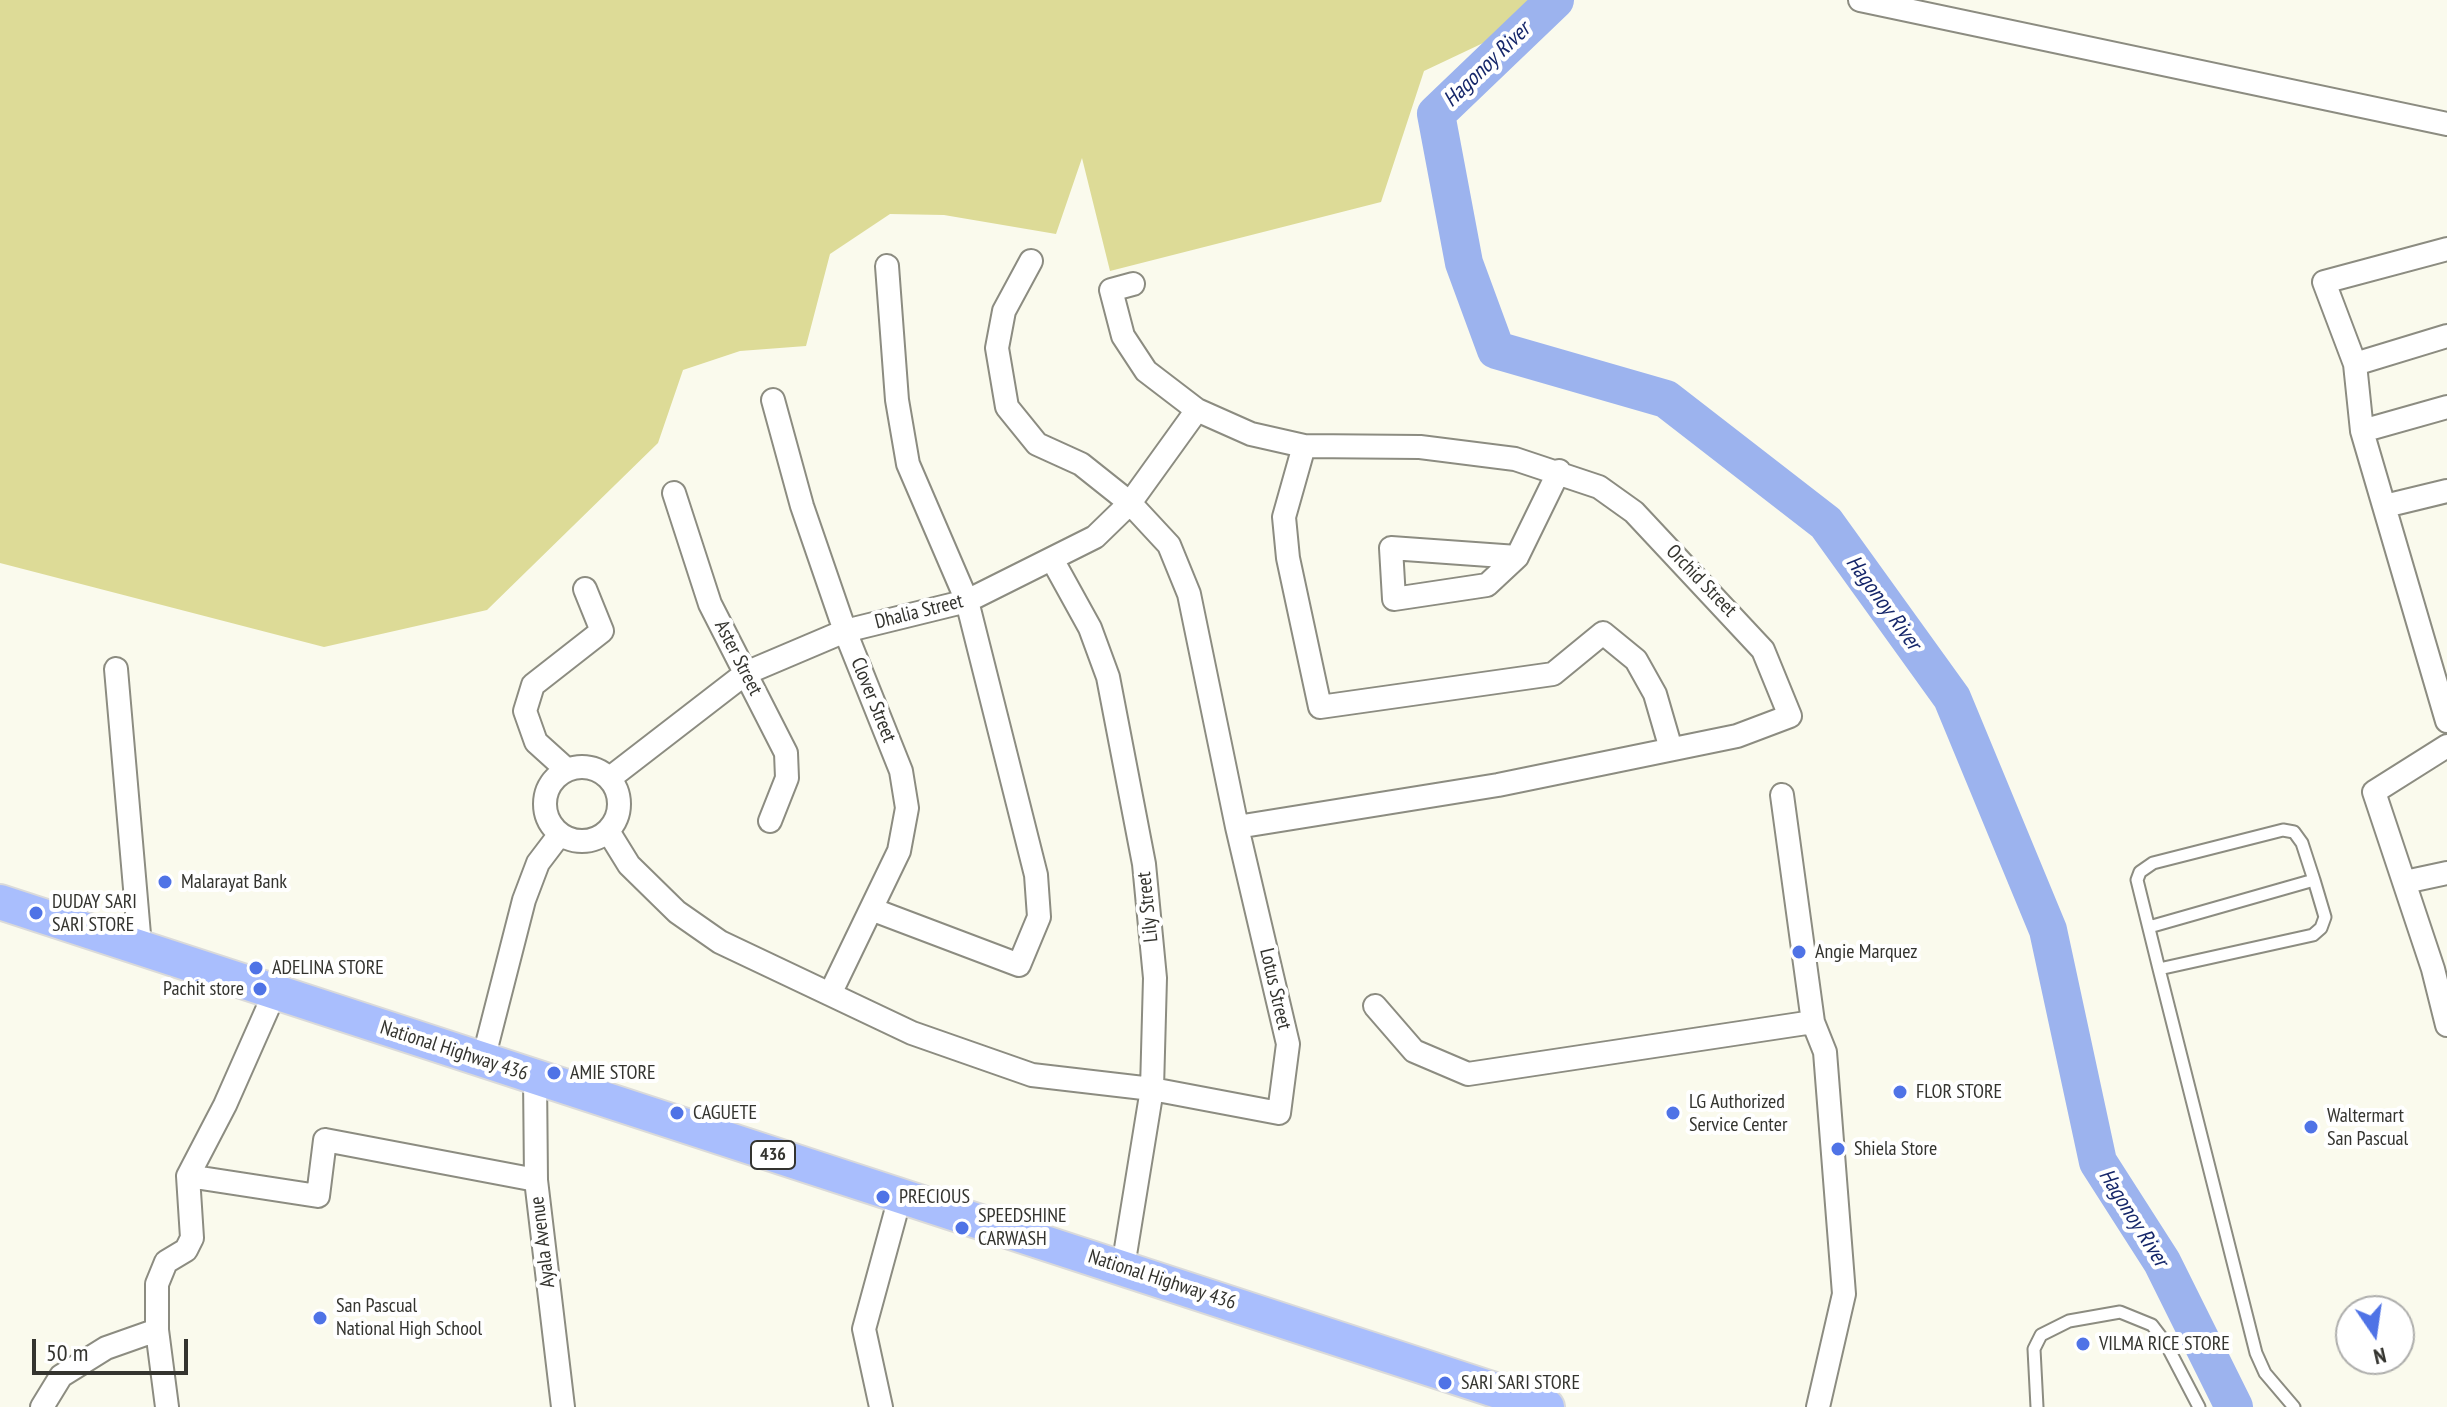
<!DOCTYPE html>
<html>
<head>
<meta charset="utf-8">
<style>
  body { margin:0 }
  #map { position:relative; width:2447px; height:1407px; overflow:hidden; background:#fafaed; font-family:"PT Sans Narrow",sans-serif }
  canvas { display:block }
  .north { position:absolute; left:2335px; top:1295px; width:80px; height:80px; box-sizing:border-box; background:#fff; border:2px solid #aeaeac; border-radius:50%; rotate:167deg; font-size:22px; font-weight:700; line-height:32px; text-align:center; color:#34342f }
  .north::after { content:''; display:block; margin:auto; width:28px; height:36px; background:#4f73e6; clip-path:polygon(50% 0,100% 100%,50% 72%,0 100%) }
  .scale { position:absolute; left:32px; top:1339px; width:156px; height:36px; box-sizing:border-box; border:4px solid #34342f; border-top:0; padding-left:10px; font-size:24px; line-height:28px; white-space:nowrap; color:#34342f; -webkit-text-stroke:6px #fff; paint-order:stroke }
</style>
</head>
<body>
<div id="map">
<canvas width="2447" height="1407"></canvas>
<div class="north">N</div>
<div class="scale">50 m</div>
</div>
<script>
const c = document.querySelector('canvas').getContext('2d');
c.lineJoin = 'round';
function fillPath(path, color) { c.fillStyle = color; c.fill(path, 'evenodd'); }
const toPath = rows => new Path2D(rows.map(r => 'M' + r).join(''));
function strokePath(path, color, width, dash) { c.strokeStyle = color; c.lineWidth = width; c.lineCap = dash ? 'butt' : 'round'; c.setLineDash(dash || []); c.stroke(path); }
function drawText(font, color, halo, rows, align = 'center') {
  c.font = font + ' "PT Sans Narrow",sans-serif'; c.lineWidth = 8; c.setLineDash([]); c.textBaseline = 'middle'; c.strokeStyle = halo; c.fillStyle = color; for (const [text, x, y, turn = 0] of rows) {
    c.save(); c.translate(x, y); c.rotate((+turn || 0) * Math.PI / 180); c.textAlign = isNaN(turn) ? turn : align; if (halo) c.strokeText(text, 0, 0); c.fillText(text, 0, 0); c.restore();
  }
}
fillPath(toPath([
  [0,0,1558,0,1555,9,1424,71,1381,202,1110,271,1082,158,1056,234,944,215,890,214,830,254,806,346,740,351,683,370,658,443,487,610,324,647,0,563]
]), '#dddb97');
strokePath(toPath([
  [1555,0,1436,114,1464,263,1496,350,1666,399,1826,523,1952,698,2048,930,2098,1162,2162,1262,2234,1407]
]), '#9cb3ee', 38);
const lane = toPath([
  [2149,927,2314,880],
  [2159,969,2313,935,2321,928,2325,917,2314,880,2302,843,2294,832,2283,830,2153,863,2140,872,2137,880,2159,969,2256,1353,2265,1373,2294,1407],
  [2037,1407,2034,1349,2041,1335,2069,1321,2120,1312,2152,1325,2165,1342,2199,1407]
]);
const street = toPath([
  [1860,0,2447,124],
  [2447,249,2324,282,2355,364,2362,431,2447,721],
  [1133,284,1111,290,1123,336,1146,371,1197,410,1251,434,1304,446,1420,447,1515,459,1599,487,1634,512,1763,650,1790,716,1737,736,1498,785,1237,827],
  [2355,364,2447,336],
  [773,400,802,506,845,631,901,771,907,808,899,851,830,994],
  [2362,431,2447,407],
  [1304,446,1284,517,1288,558,1320,707,1553,674,1603,633,1636,660,1655,694,1671,749],
  [674,493,710,604,786,753,787,778,770,821],
  [2385,506,2447,491],
  [1517,557,1391,548,1394,599,1487,585,1517,557,1559,471],
  [1053,561,1090,628,1108,677,1144,864,1155,978,1152,1089,1123,1267],
  [116,669,140,946],
  [2447,746,2374,792,2433,969,2447,1025],
  '545 804a37 37 0 1 1 74 0a37 37 0 1 1-74 0Z',
  [567,770,536,742,525,711,533,685,602,631,585,589],
  [610,778,746,673,845,631,967,601,1095,537,1130,503,1197,410],
  [1782,795,1813,1022,1825,1052,1844,1294,1818,1407],
  [608,831,629,865,677,912,720,942,912,1033,1032,1075,1152,1089,1279,1113,1288,1044,1237,827,1189,594,1169,545,1130,503,1081,464,1037,444,1007,407,997,348,1004,311,1031,261],
  [2405,882,2447,873],
  [871,909,1019,965,1039,917,1036,875,967,601,908,464,897,400,887,266],
  [1375,1006,1414,1051,1468,1074,1813,1022],
  [483,1060,524,900,538,863,560,834],
  [535,1077,536,1180,563,1407],
  [188,1176,318,1196,325,1140,536,1180],
  [157,1330,167,1407],
  [42,1407,61,1376,106,1348,157,1330,157,1284,166,1262,186,1250,192,1238,188,1176,225,1105,275,992],
  [881,1407,864,1329,900,1197]
]);
const primary = toPath([
  [0,902,1547,1407]
]);
strokePath(lane, '#8c8c81', 15);
strokePath(street, '#8c8c81', 26);
strokePath(primary, '#dadada', 38);
strokePath(lane, '#fff', 11);
strokePath(street, '#fff', 22);
strokePath(primary, '#a9befd', 34);
for (const [x, y, r, color] of [
  [165,882,8,"#4f73e6"],
  [36,913,8,"#4f73e6"],
  [1799,952,8,"#4f73e6"],
  [256,968,8,"#4f73e6"],
  [260,989,8,"#4f73e6"],
  [554,1073,8,"#4f73e6"],
  [1900,1092,8,"#4f73e6"],
  [677,1113,8,"#4f73e6"],
  [1673,1113,8,"#4f73e6"],
  [2311,1127,8,"#4f73e6"],
  [1838,1149,8,"#4f73e6"],
  [883,1197,8,"#4f73e6"],
  [962,1228,8,"#4f73e6"],
  [320,1318,8,"#4f73e6"],
  [2083,1344,8,"#4f73e6"],
  [1445,1383,8,"#4f73e6"]
]) { const dot = new Path2D(); dot.arc(x, y, r, 0, 2 * Math.PI); c.fillStyle = color; c.fill(dot); strokePath(dot, '#fff', 3); }
for (const [x, y, w] of [
  [773,1155,44]
]) { const box = new Path2D(); box.roundRect(x - w / 2, y - 14, w, 28, 6); c.fillStyle = '#fff'; c.fill(box); strokePath(box, '#34342f', 2); }
drawText('bold 18px', '#34342f', null, [
  ["436",773,1155]
]);
drawText('20px', '#34342f', '#fff', [
  ["Orchid Street",1701,581,46],
  ["Dhalia Street",919,612,-14],
  ["Aster Street",738,658,63],
  ["Clover Street",873,700,68],
  ["Lily Street",1148,907,-96],
  ["Lotus Street",1275,989,77],
  ["National Highway 436",454,1051,18],
  ["Ayala Avenue",543,1242,-97],
  ["National Highway 436",1162,1280,18]
]);
drawText('20px', '#34342f', '#fff', [
  ["Malarayat Bank",181,882],
  ["DUDAY SARI",52,902],
  ["SARI STORE",52,925],
  ["Angie Marquez",1815,952],
  ["ADELINA STORE",272,968],
  ["Pachit store",244,989,"right"],
  ["AMIE STORE",570,1073],
  ["FLOR STORE",1916,1092],
  ["LG Authorized",1689,1102],
  ["Service Center",1689,1125],
  ["CAGUETE",693,1113],
  ["Waltermart",2327,1116],
  ["San Pascual",2327,1139],
  ["Shiela Store",1854,1149],
  ["PRECIOUS",899,1197],
  ["SPEEDSHINE",978,1216],
  ["CARWASH",978,1239],
  ["San Pascual",336,1306],
  ["National High School",336,1329],
  ["VILMA RICE STORE",2099,1344],
  ["SARI SARI STORE",1461,1383]
], 'left');
drawText('italic 22px', '#16276a', '#fff', [
  ["Hagonoy River",1487,65,-44],
  ["Hagonoy River",1883,603,54],
  ["Hagonoy River",2133,1218,58]
]);
</script>
</body>
</html>
